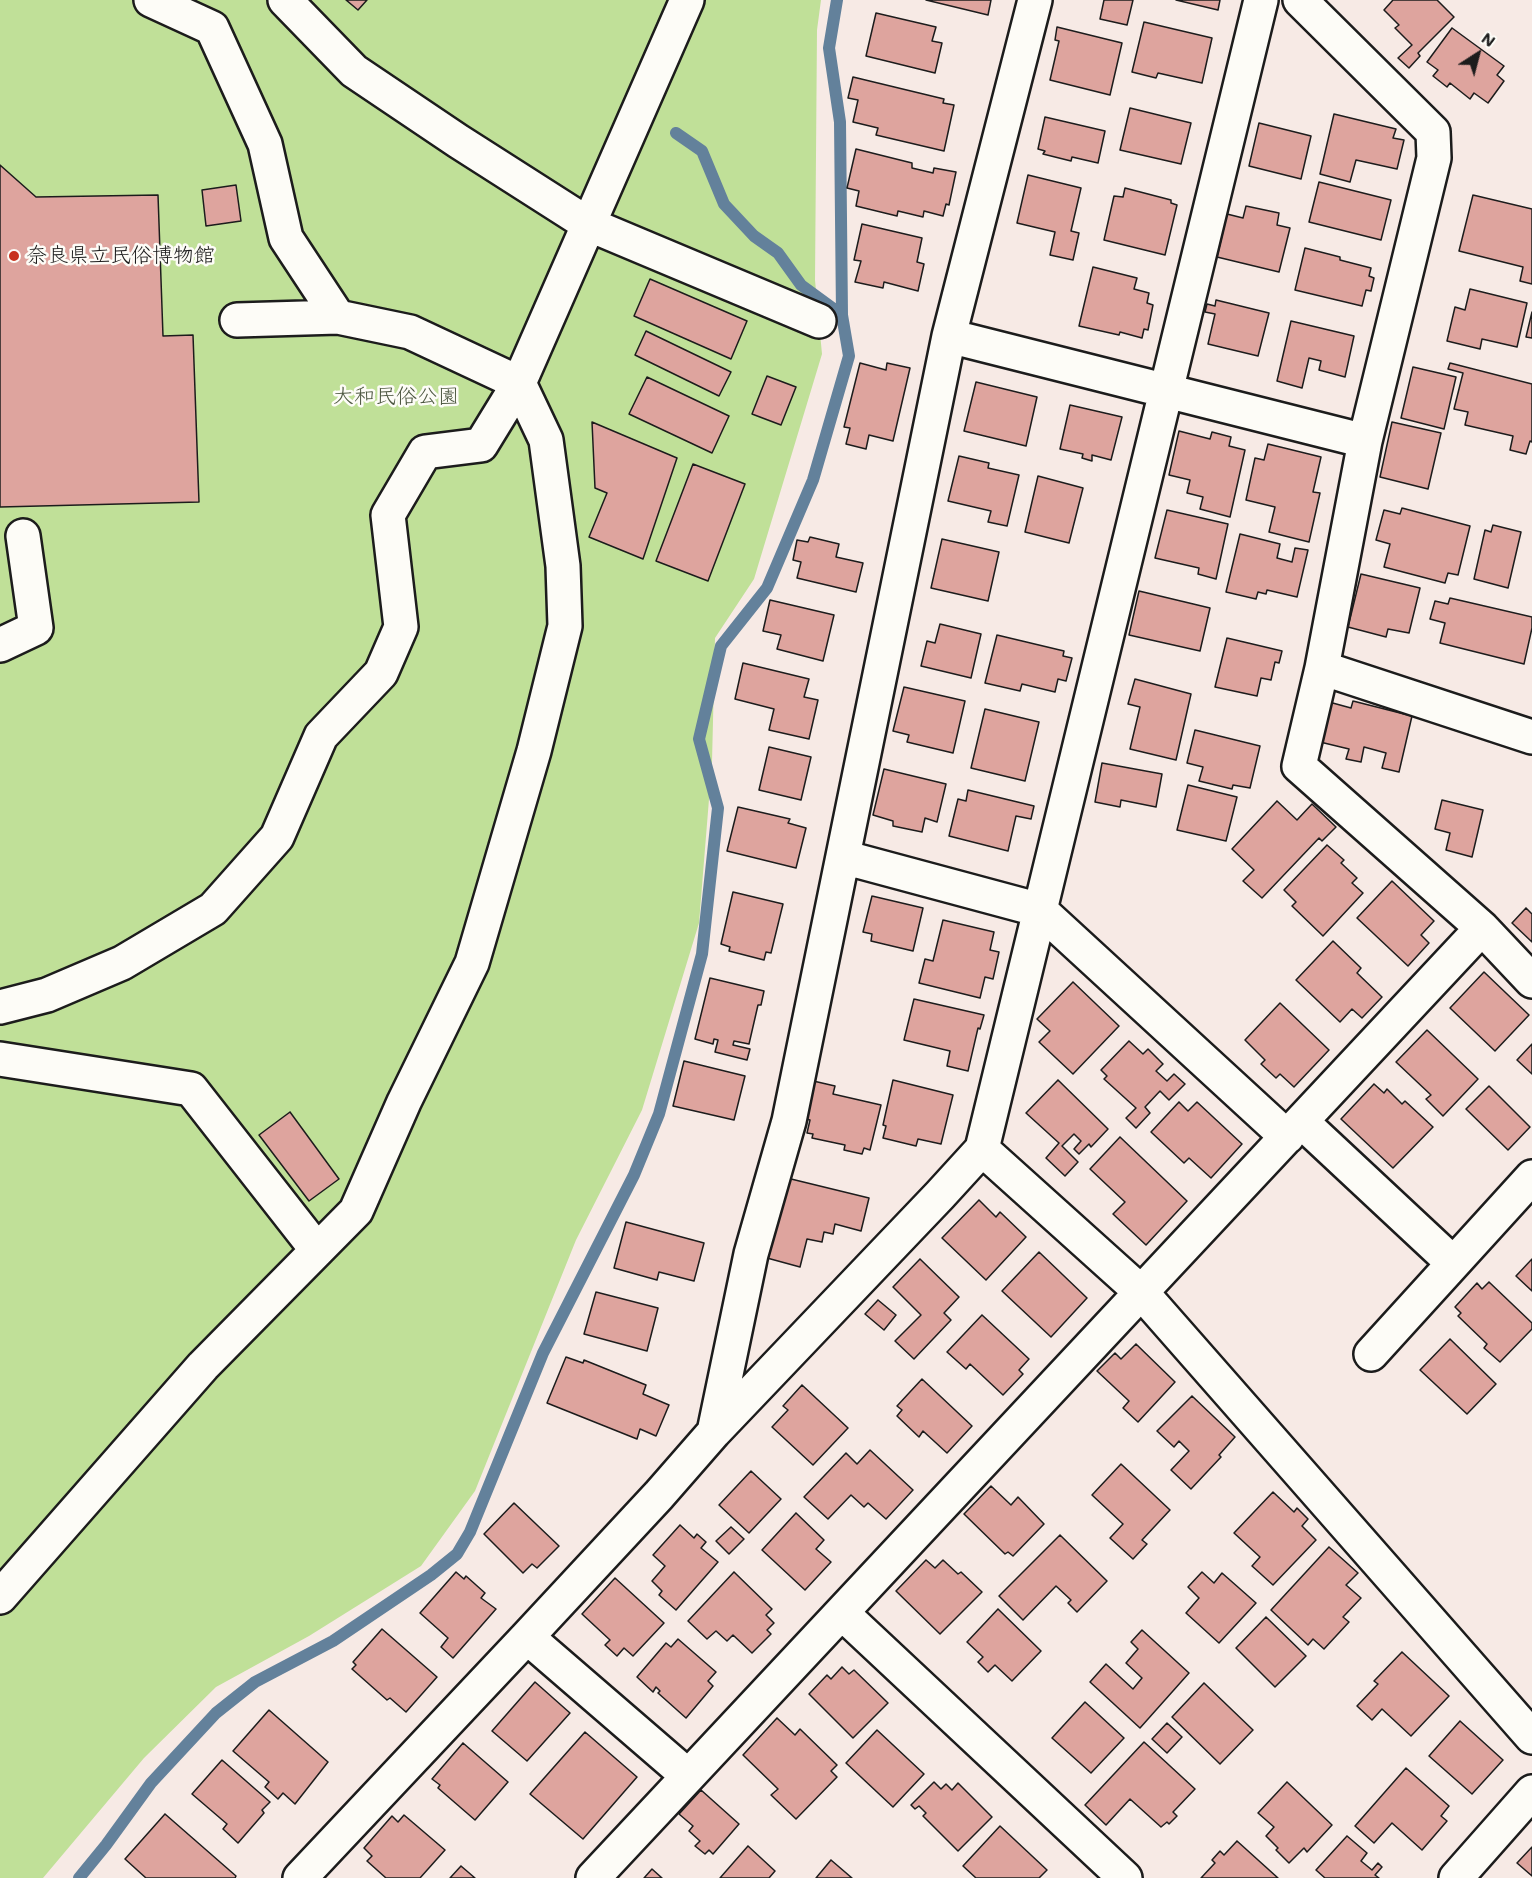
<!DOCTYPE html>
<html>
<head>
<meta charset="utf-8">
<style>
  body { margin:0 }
  #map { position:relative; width:1532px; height:1878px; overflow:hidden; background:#f7eae5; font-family:Mali,sans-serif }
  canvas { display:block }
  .north { position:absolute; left:1448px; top:24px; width:60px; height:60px; -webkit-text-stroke:4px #fdfcf7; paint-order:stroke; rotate:36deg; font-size:16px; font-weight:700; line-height:24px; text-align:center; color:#1c1c1c }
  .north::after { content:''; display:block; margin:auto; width:21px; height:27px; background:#1c1c1c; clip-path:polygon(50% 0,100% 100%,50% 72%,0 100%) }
</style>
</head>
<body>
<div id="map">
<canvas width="1532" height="1878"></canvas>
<div class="north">N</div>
</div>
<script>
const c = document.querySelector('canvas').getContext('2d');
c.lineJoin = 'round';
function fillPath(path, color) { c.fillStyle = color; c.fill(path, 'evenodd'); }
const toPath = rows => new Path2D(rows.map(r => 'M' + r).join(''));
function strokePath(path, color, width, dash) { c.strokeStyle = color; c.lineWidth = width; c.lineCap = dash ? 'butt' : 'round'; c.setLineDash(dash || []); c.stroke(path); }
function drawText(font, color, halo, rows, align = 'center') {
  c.font = font + ' Mali,"Klee One",sans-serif'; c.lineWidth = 5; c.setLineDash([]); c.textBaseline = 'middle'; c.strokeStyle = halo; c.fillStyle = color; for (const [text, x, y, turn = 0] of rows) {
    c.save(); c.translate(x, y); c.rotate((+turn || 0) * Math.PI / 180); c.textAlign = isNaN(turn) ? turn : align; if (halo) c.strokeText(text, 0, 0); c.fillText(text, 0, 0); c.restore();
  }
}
fillPath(toPath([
  [0,0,821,0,817,30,815,280,822,354,754,579,715,638,712,762,699,923,642,1110,576,1240,475,1491,421,1566,309,1636,216,1687,144,1758,43,1878,0,1878]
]), '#c0e098');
strokePath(toPath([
  [676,133,702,151,724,204,754,236,778,253,801,285,842,315],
  [79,1878,106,1845,151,1783,216,1713,255,1682,333,1641,431,1575,457,1554,470,1532,543,1353,634,1175,659,1114,702,954,718,808,699,739,721,646,767,588,813,480,849,356,842,315,840,122,829,48,837,0]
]), '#63819b', 12);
const building = toPath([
  [346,0,367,0,358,10,346,0],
  [926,0,991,0,988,15,926,0],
  [1104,0,1133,0,1127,25,1100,19,1104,0],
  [1176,0,1220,0,1218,10,1176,0],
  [1393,0,1437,0,1454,17,1418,53,1420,56,1409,68,1398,58,1412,45,1395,28,1399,25,1384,10,1393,0],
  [876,13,936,27,932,41,942,43,935,73,866,56,876,13],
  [1144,22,1212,38,1202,83,1158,73,1156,78,1132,72,1144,22],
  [1057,27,1122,43,1110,95,1050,80,1059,41,1055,40,1057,27],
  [1452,28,1504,66,1497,75,1504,81,1488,103,1474,93,1470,99,1450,83,1447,87,1433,76,1438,70,1427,62,1452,28],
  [853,77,944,99,943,103,954,105,944,151,876,135,878,128,853,122,858,100,848,98,853,77],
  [1130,108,1191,123,1181,164,1120,150,1130,108],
  [1334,114,1396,129,1393,138,1404,140,1397,169,1356,160,1350,182,1320,174,1334,114],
  [1045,117,1105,131,1098,163,1072,157,1071,161,1043,154,1045,151,1038,149,1045,117],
  [1259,123,1311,136,1301,179,1249,166,1259,123],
  [856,149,912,163,912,168,933,173,934,168,956,172,949,205,946,204,943,216,924,211,923,217,898,211,897,216,856,206,859,191,847,188,856,149],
  [0,165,36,197,158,195,163,336,193,335,199,502,0,507,0,165],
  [1028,175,1081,188,1071,231,1079,233,1073,260,1050,255,1055,232,1017,223,1028,175],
  [1319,182,1391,200,1381,240,1309,222,1319,182],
  [236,185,241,221,206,226,202,190,236,185],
  [1125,188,1171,200,1171,203,1177,205,1165,255,1104,240,1114,196,1123,197,1125,188],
  [1473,195,1532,209,1532,284,1520,281,1523,267,1459,251,1473,195],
  [1246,206,1279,213,1277,225,1290,228,1279,272,1217,257,1227,214,1243,218,1246,206],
  [862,224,922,238,917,262,924,264,918,291,884,282,883,288,855,282,861,261,854,260,862,224],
  [1305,248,1340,257,1340,260,1371,268,1369,276,1374,278,1371,291,1366,290,1362,306,1295,290,1305,248],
  [1093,267,1137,278,1134,289,1149,293,1147,303,1153,305,1148,330,1144,329,1142,338,1120,332,1119,335,1079,326,1093,267],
  [650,279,747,321,731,359,634,316,650,279],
  [1470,289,1527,303,1517,347,1482,339,1480,349,1447,341,1455,307,1465,310,1470,289],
  [1216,300,1269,313,1258,356,1208,344,1215,314,1205,312,1207,304,1215,306,1216,300],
  [1532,312,1532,338,1526,337,1532,312],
  [1291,321,1354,336,1345,377,1319,370,1321,361,1309,358,1302,388,1277,381,1291,321],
  [646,331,731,372,719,396,635,355,646,331],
  [860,363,886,370,887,363,910,368,893,441,869,435,866,449,846,444,850,428,844,427,860,363],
  [1450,363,1532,384,1532,442,1530,441,1526,454,1510,450,1513,436,1465,425,1468,412,1454,409,1463,373,1448,369,1450,363],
  [1413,367,1456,377,1444,429,1401,418,1413,367],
  [767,376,796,387,781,425,752,414,767,376],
  [647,377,729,416,712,453,629,414,647,377],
  [976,382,1037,397,1026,446,964,431,976,382],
  [1070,405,1122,417,1111,460,1092,455,1092,461,1082,458,1083,454,1060,449,1070,405],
  [592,422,677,458,643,559,589,537,607,493,595,488,592,422],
  [1392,422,1441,433,1428,489,1380,477,1392,422],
  [1179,431,1210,439,1212,432,1231,437,1229,446,1245,450,1230,517,1200,509,1203,497,1187,493,1190,480,1169,475,1179,431],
  [1268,444,1321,457,1313,492,1320,493,1309,542,1269,532,1275,507,1246,500,1255,458,1264,460,1268,444],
  [959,456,989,463,988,468,1019,475,1007,526,988,522,991,511,948,501,959,456],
  [693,464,745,484,708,581,656,561,693,464],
  [1038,476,1083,488,1069,543,1025,532,1038,476],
  [1402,508,1470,526,1458,575,1448,573,1445,583,1384,567,1390,544,1376,540,1384,510,1400,514,1402,508],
  [1167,510,1228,524,1216,579,1198,574,1199,568,1155,558,1167,510],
  [1493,525,1521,532,1508,588,1474,579,1485,530,1491,532,1493,525],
  [1240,534,1280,544,1277,558,1292,562,1295,548,1308,550,1297,597,1267,590,1266,594,1258,592,1256,599,1226,592,1240,534],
  [810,537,839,544,836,557,863,563,856,592,797,578,801,562,793,560,797,540,808,542,810,537],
  [942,539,999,552,988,601,931,588,942,539],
  [1361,574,1420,588,1409,633,1388,629,1386,637,1348,627,1361,574],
  [1139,591,1210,608,1200,651,1129,635,1139,591],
  [1450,598,1532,617,1532,628,1524,664,1440,643,1445,623,1430,619,1435,601,1448,604,1450,598],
  [770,600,834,615,823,661,777,649,781,635,763,631,770,600],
  [940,624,981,634,971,678,921,666,927,641,935,643,940,624],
  [997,635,1064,651,1063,656,1072,658,1066,681,1058,679,1055,692,1022,684,1020,691,985,683,997,635],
  [1227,638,1282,651,1279,663,1275,662,1271,680,1261,678,1257,696,1215,687,1227,638],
  [743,663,809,679,804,697,818,700,809,739,769,730,774,709,735,699,743,663],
  [1135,679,1191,694,1176,760,1130,749,1140,707,1128,704,1135,679],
  [904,687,965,701,953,753,907,742,909,735,893,731,904,687],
  [1353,701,1412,716,1399,772,1382,768,1386,753,1364,747,1361,762,1346,759,1349,749,1320,742,1329,702,1351,708,1353,701],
  [985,709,1039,722,1025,781,971,768,985,709],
  [1195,730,1260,746,1250,788,1233,785,1232,789,1199,781,1203,767,1187,763,1195,730],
  [769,747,811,757,801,800,759,790,769,747],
  [1102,763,1162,774,1156,807,1121,800,1120,807,1095,802,1102,763],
  [884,769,946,784,937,822,925,818,922,832,893,826,893,821,873,815,884,769],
  [1188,785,1237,797,1226,841,1177,830,1188,785],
  [968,790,1034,806,1031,819,1016,816,1008,851,949,836,958,799,966,801,968,790],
  [1442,800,1483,810,1472,857,1446,850,1450,833,1435,829,1442,800],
  [1277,801,1297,820,1312,804,1336,827,1322,841,1319,838,1262,898,1243,881,1254,870,1232,849,1277,801],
  [738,807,790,819,788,823,806,828,796,868,727,851,738,807],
  [1327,845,1344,860,1341,863,1357,878,1352,883,1363,893,1323,936,1292,906,1296,902,1284,890,1327,845],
  [1392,881,1434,921,1421,935,1429,943,1408,966,1357,918,1392,881],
  [733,892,783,904,771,953,766,952,764,960,729,951,730,947,721,944,733,892],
  [872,896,923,908,913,951,871,941,872,934,863,932,872,896],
  [1526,908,1532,914,1532,942,1512,923,1526,908],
  [943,920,994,932,990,950,999,952,993,979,985,977,980,998,919,983,925,959,933,961,943,920],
  [1333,941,1361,968,1357,973,1382,997,1362,1018,1352,1009,1340,1022,1296,980,1333,941],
  [1484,972,1529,1015,1495,1051,1450,1008,1484,972],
  [710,978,764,991,761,1005,758,1005,749,1044,734,1041,733,1045,750,1049,747,1060,715,1052,718,1040,714,1039,713,1044,695,1039,710,978],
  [1073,982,1119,1026,1073,1074,1039,1042,1050,1031,1037,1019,1073,982],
  [914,999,984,1015,980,1029,978,1028,968,1071,947,1066,950,1051,904,1040,914,999],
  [1280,1003,1329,1050,1294,1087,1280,1074,1276,1078,1261,1064,1265,1060,1245,1040,1280,1003],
  [1427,1030,1478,1079,1443,1116,1426,1099,1431,1095,1396,1062,1427,1030],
  [1129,1041,1143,1054,1148,1049,1163,1064,1156,1071,1167,1081,1174,1074,1185,1084,1169,1100,1160,1091,1145,1107,1150,1113,1136,1128,1126,1118,1136,1108,1104,1079,1107,1076,1101,1070,1129,1041],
  [1532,1044,1532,1074,1517,1060,1532,1044],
  [684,1061,745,1076,734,1120,673,1106,684,1061],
  [809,1080,835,1086,833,1094,881,1105,870,1150,864,1148,862,1154,844,1150,845,1145,812,1138,813,1134,807,1133,810,1120,802,1118,809,1080],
  [893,1080,953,1095,941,1144,918,1139,916,1146,883,1138,886,1126,883,1125,893,1080],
  [1058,1080,1108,1129,1091,1147,1089,1144,1079,1154,1074,1149,1081,1141,1074,1134,1062,1146,1078,1162,1065,1176,1046,1158,1059,1143,1026,1113,1058,1080],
  [1374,1084,1384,1093,1387,1089,1402,1104,1405,1101,1433,1127,1393,1168,1341,1119,1374,1084],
  [1489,1086,1530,1127,1508,1150,1466,1109,1489,1086],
  [1179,1102,1188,1111,1197,1102,1242,1144,1211,1178,1189,1158,1184,1163,1151,1132,1179,1102],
  [290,1112,339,1179,309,1201,259,1135,290,1112],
  [1120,1137,1187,1201,1146,1245,1113,1214,1125,1202,1090,1169,1120,1137],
  [787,1178,869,1198,861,1231,835,1224,833,1234,824,1232,822,1242,807,1239,800,1267,767,1258,787,1178],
  [979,1200,996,1217,1000,1212,1026,1237,986,1280,942,1238,979,1200],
  [626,1222,704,1243,694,1281,659,1272,657,1280,614,1268,626,1222],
  [1039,1252,1087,1298,1051,1337,1002,1291,1039,1252],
  [920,1259,959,1297,944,1313,951,1320,914,1359,895,1341,921,1315,893,1287,920,1259],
  [1532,1259,1532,1291,1516,1276,1532,1259],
  [1489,1282,1532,1323,1532,1329,1500,1362,1484,1348,1487,1344,1458,1316,1461,1313,1455,1307,1477,1283,1482,1289,1489,1282],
  [596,1292,658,1308,647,1351,584,1334,596,1292],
  [878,1300,896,1315,884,1330,865,1314,878,1300],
  [982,1315,1029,1359,1019,1370,1023,1374,1003,1395,970,1364,966,1369,947,1352,982,1315],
  [1450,1339,1496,1384,1467,1414,1420,1370,1450,1339],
  [1136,1344,1175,1382,1138,1422,1123,1408,1129,1401,1097,1371,1115,1353,1121,1359,1136,1344],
  [566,1357,583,1363,584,1360,646,1385,643,1394,669,1405,656,1436,640,1429,637,1439,547,1403,566,1357],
  [922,1379,972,1426,947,1453,923,1431,919,1437,897,1416,902,1410,897,1406,922,1379],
  [802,1385,848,1428,813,1465,772,1427,788,1410,783,1406,802,1385],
  [1192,1396,1235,1437,1219,1455,1221,1457,1191,1489,1171,1470,1189,1451,1179,1441,1174,1447,1157,1431,1192,1396],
  [870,1450,913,1490,886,1519,868,1503,864,1507,851,1495,828,1519,804,1497,846,1453,857,1464,870,1450],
  [1121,1464,1170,1510,1142,1540,1147,1544,1133,1559,1110,1538,1123,1524,1092,1495,1121,1464],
  [751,1471,781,1499,749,1533,719,1505,751,1471],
  [991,1486,1011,1505,1018,1497,1044,1524,1013,1556,1008,1552,1005,1554,964,1514,991,1486],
  [1273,1492,1294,1512,1297,1508,1308,1519,1302,1526,1316,1540,1273,1585,1252,1566,1260,1557,1234,1533,1273,1492],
  [514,1503,559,1546,537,1568,532,1564,523,1573,484,1534,514,1503],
  [796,1513,824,1540,816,1549,831,1562,805,1590,762,1550,796,1513],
  [680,1525,694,1538,697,1534,706,1542,701,1548,718,1562,676,1610,659,1595,662,1591,652,1581,665,1566,653,1555,680,1525],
  [731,1527,744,1539,729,1554,716,1541,731,1527],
  [1060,1535,1107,1581,1077,1612,1068,1603,1071,1600,1056,1586,1023,1620,999,1596,1060,1535],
  [1329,1547,1358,1573,1346,1585,1361,1598,1343,1617,1349,1622,1324,1649,1313,1639,1308,1645,1271,1610,1329,1547],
  [926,1560,935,1568,943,1560,958,1574,961,1572,982,1592,940,1634,896,1591,926,1560],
  [456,1572,464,1579,466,1576,485,1593,481,1598,496,1609,453,1658,441,1647,448,1638,420,1613,456,1572],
  [734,1572,772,1609,766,1615,774,1623,767,1630,771,1634,752,1653,733,1635,727,1641,716,1631,707,1639,688,1621,734,1572],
  [1202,1572,1214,1583,1222,1573,1256,1603,1219,1643,1186,1613,1199,1598,1188,1587,1202,1572],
  [615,1578,664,1623,633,1656,624,1648,617,1656,605,1645,610,1640,582,1614,615,1578],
  [998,1609,1041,1651,1012,1681,995,1665,988,1672,978,1662,983,1657,967,1642,998,1609],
  [1266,1617,1306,1656,1275,1687,1236,1648,1266,1617],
  [382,1629,437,1677,406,1712,390,1698,387,1700,352,1669,356,1665,353,1662,382,1629],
  [1142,1630,1189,1673,1140,1728,1090,1682,1106,1664,1133,1689,1142,1678,1126,1663,1138,1649,1131,1642,1142,1630],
  [678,1639,716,1672,708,1681,713,1686,686,1718,658,1693,660,1691,656,1687,653,1692,637,1677,666,1643,671,1647,678,1639],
  [1402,1652,1449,1696,1411,1736,1382,1709,1372,1720,1357,1706,1378,1684,1374,1681,1402,1652],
  [842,1667,849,1674,854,1670,888,1703,853,1738,809,1694,827,1675,831,1679,842,1667],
  [535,1682,570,1713,527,1761,492,1731,535,1682],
  [1204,1683,1253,1730,1220,1764,1172,1717,1204,1683],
  [1085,1702,1124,1738,1091,1773,1052,1738,1085,1702],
  [269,1710,328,1762,295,1804,283,1793,278,1799,265,1787,269,1782,233,1751,269,1710],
  [777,1718,795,1735,800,1729,837,1765,831,1771,837,1777,796,1819,771,1795,778,1789,743,1755,777,1718],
  [1460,1721,1503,1760,1472,1794,1429,1756,1460,1721],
  [1167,1723,1182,1737,1167,1753,1152,1739,1167,1723],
  [877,1730,924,1774,893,1807,846,1763,877,1730],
  [585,1732,637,1777,583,1839,530,1794,585,1732],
  [1144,1742,1195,1789,1173,1812,1177,1816,1169,1824,1167,1822,1161,1827,1130,1799,1106,1825,1085,1805,1144,1742],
  [463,1743,508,1782,475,1820,438,1788,440,1785,432,1779,463,1743],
  [222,1760,270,1802,262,1810,264,1813,238,1843,223,1829,227,1824,192,1794,222,1760],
  [1406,1768,1449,1806,1441,1816,1447,1821,1422,1850,1392,1823,1374,1843,1355,1826,1406,1768],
  [934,1782,941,1789,946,1784,952,1790,958,1783,992,1817,958,1851,923,1816,926,1813,919,1806,915,1809,911,1805,934,1782],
  [1287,1782,1332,1825,1307,1852,1304,1848,1289,1863,1276,1850,1278,1848,1266,1836,1274,1827,1258,1813,1287,1782],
  [701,1790,739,1824,713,1854,709,1850,705,1854,695,1846,700,1841,689,1831,693,1826,679,1814,701,1790],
  [165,1814,236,1876,235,1878,146,1878,125,1859,165,1814],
  [404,1815,445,1850,420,1878,386,1878,367,1861,372,1856,364,1848,392,1816,398,1822,404,1815],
  [1000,1826,1047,1870,1039,1878,976,1878,963,1866,1000,1826],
  [1347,1836,1367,1853,1361,1861,1372,1870,1378,1863,1382,1867,1375,1875,1379,1878,1325,1878,1316,1870,1347,1836],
  [1237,1841,1278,1878,1201,1878,1215,1863,1212,1860,1220,1851,1224,1855,1237,1841],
  [748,1846,775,1871,769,1878,720,1878,748,1846],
  [1532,1847,1532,1876,1517,1863,1532,1847],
  [831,1860,852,1878,816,1878,831,1860],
  [461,1866,475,1878,450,1878,461,1866],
  [652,1869,662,1878,644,1878,652,1869]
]);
fillPath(building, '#dea49e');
strokePath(building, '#1c1c1c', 1.5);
const minor = toPath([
  [151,0,212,28,265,144,286,238,338,317],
  [285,0,354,71,458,141,588,224,819,321],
  [1300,0,1433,132,1434,158,1365,441,1322,668,1299,766,1482,928,1532,981],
  [949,336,1365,441],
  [0,645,36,628,23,536],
  [1322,668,1532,737],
  [843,857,1040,910,1287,1137],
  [0,1007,47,995,122,963,213,909,277,837,321,736,381,673,401,627,388,515,425,452,481,445,519,383,687,0],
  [0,1059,191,1089,317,1250],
  [1302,1122,1453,1263],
  [982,1149,1142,1293,1532,1737],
  [1371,1354,1532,1177],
  [714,1432,751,1254,789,1121,949,336,1035,0],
  [0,1597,203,1366,356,1211,404,1102,472,963,534,751,565,626,563,566,546,440,519,383,410,332,338,317,237,320],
  [842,1613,1125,1878],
  [527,1637,688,1776],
  [300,1878,527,1637,659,1495,714,1432,940,1195,982,1149,1261,0],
  [593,1878,1482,928],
  [1456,1878,1532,1792]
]);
strokePath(minor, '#1c1c1c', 38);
strokePath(minor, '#fdfcf7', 33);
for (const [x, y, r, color] of [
  [14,256,6,"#c8321e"]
]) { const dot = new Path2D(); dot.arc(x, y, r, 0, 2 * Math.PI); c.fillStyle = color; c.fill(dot); strokePath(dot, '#fdfcf7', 2); }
drawText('21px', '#1c1c1c', '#fdfcf7', [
  ["奈良県立民俗博物館",26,256]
], 'left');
drawText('21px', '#4d5741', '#fdfcf7', [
  ["大和民俗公園",396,397]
]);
</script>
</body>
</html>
